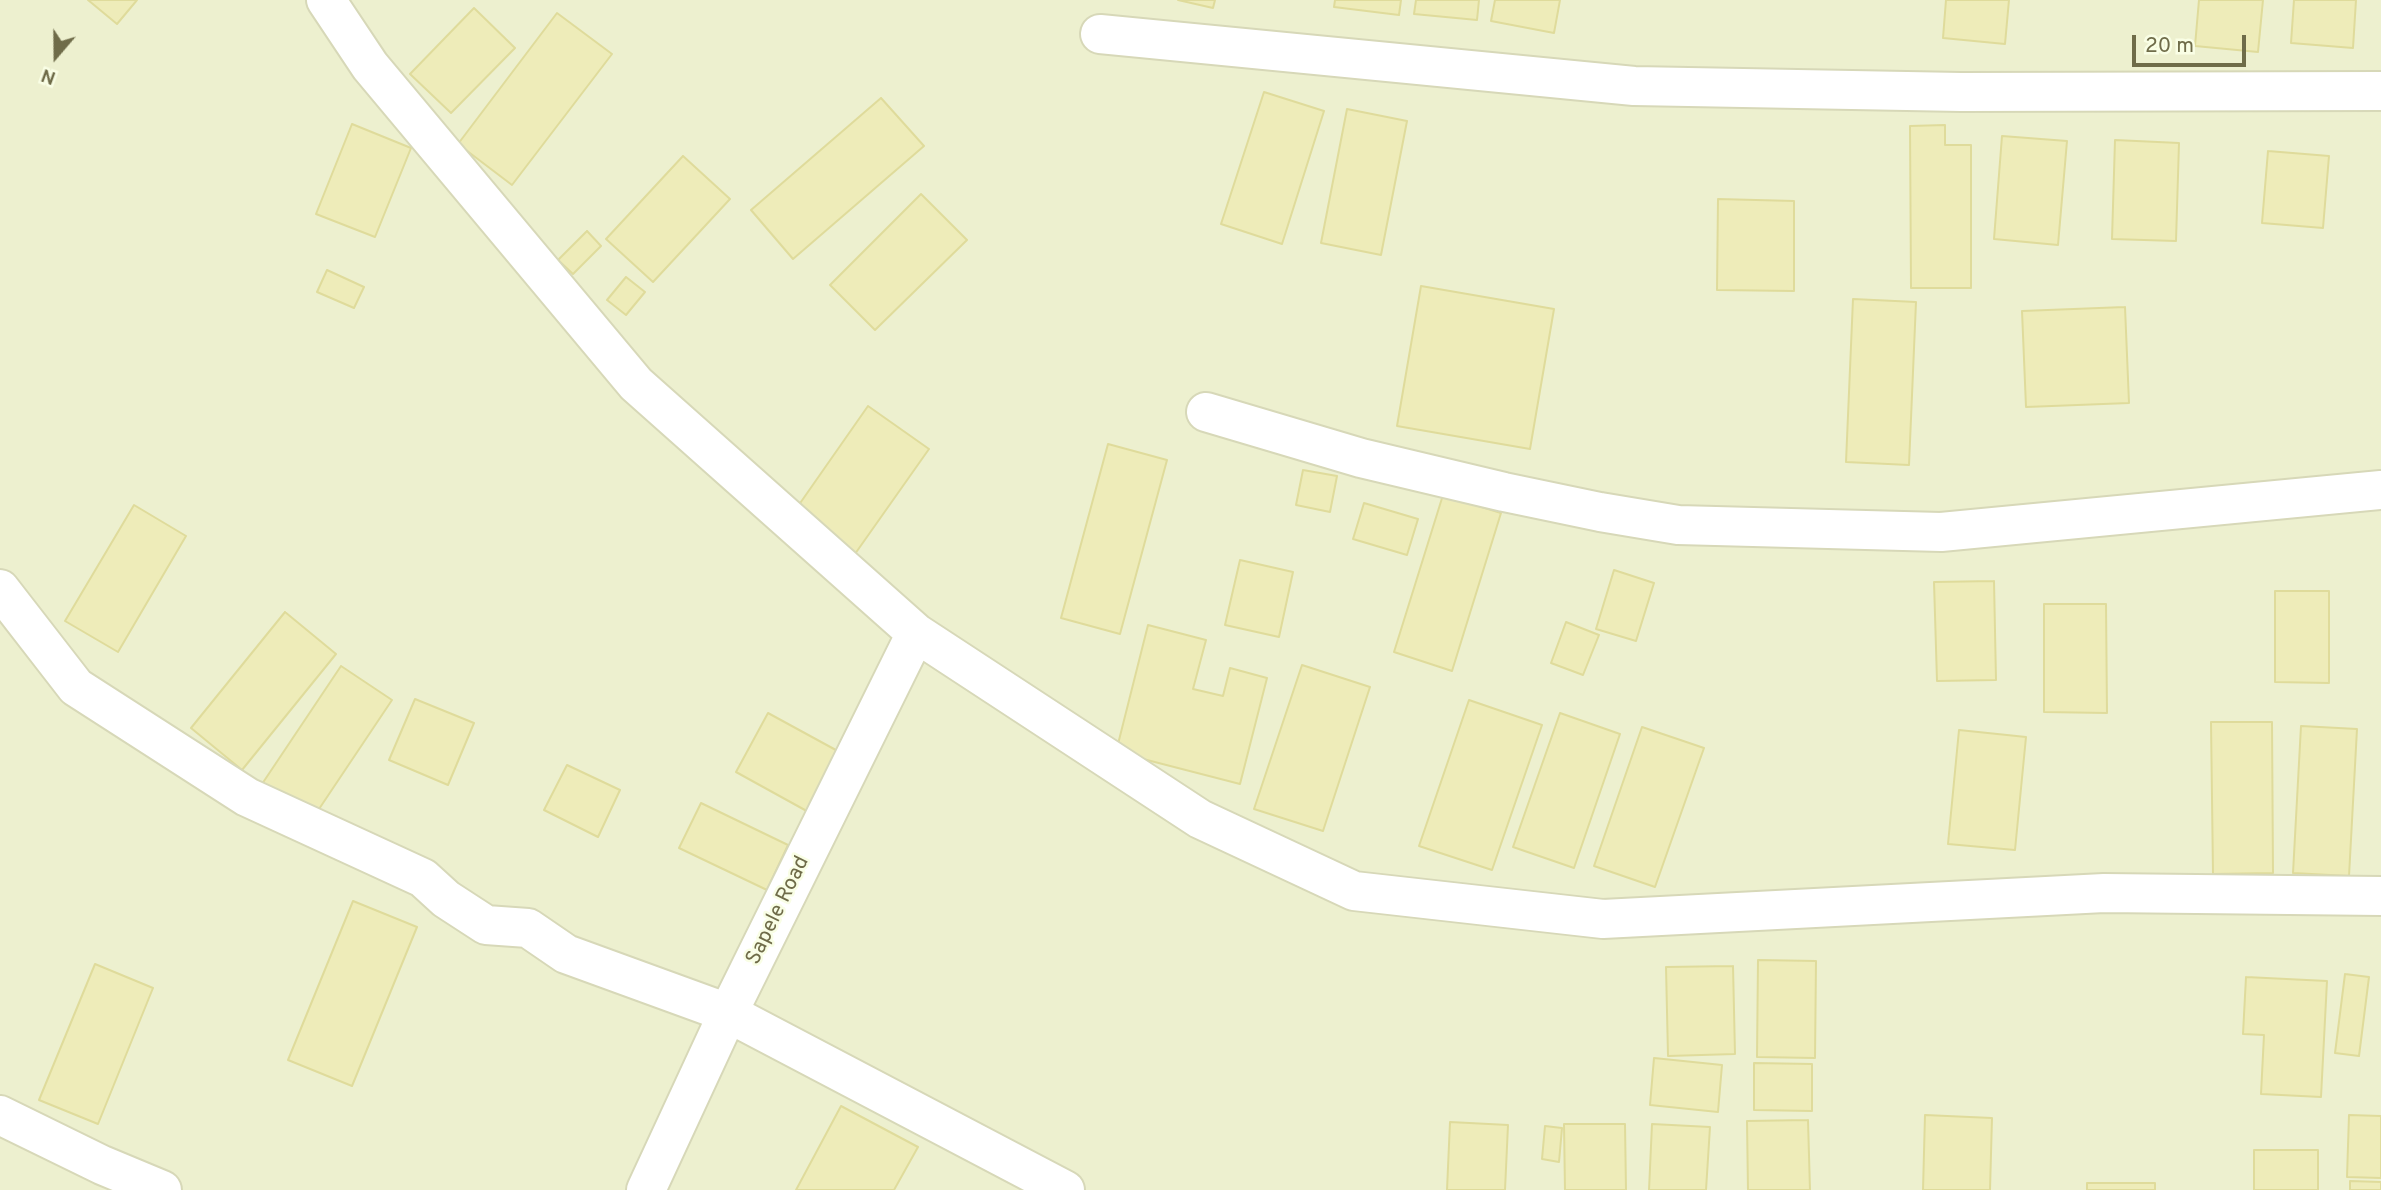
<!DOCTYPE html>
<html>
<head>
<meta charset="utf-8">
<style>
  body { margin:0 }
  #map { position:relative; width:2381px; height:1190px; overflow:hidden; background:#f5fae0; font-family:Overpass,sans-serif }
  canvas { display:block }
  .north { position:absolute; left:21px; top:21px; width:70px; height:70px; -webkit-text-stroke:5px #f9fee5; paint-order:stroke; rotate:200deg; font-size:19px; font-weight:700; line-height:28px; text-align:center; color:#6f6c49 }
  .north::after { content:''; display:block; margin:auto; width:24px; height:32px; background:#6f6c49; clip-path:polygon(50% 0,100% 100%,50% 72%,0 100%) }
  .scale { position:absolute; left:2132px; top:35px; width:114px; height:32px; box-sizing:border-box; border:4px solid #6f6c49; border-top:0; padding-left:9px; font-size:21px; line-height:24px; white-space:nowrap; color:#6f6c49; -webkit-text-stroke:5px #f9fee5; paint-order:stroke }
</style>
</head>
<body>
<div id="map">
<canvas width="2381" height="1190"></canvas>
<div class="north">N</div>
<div class="scale">20 m</div>
</div>
<script>
const c = document.querySelector('canvas').getContext('2d');
c.lineJoin = 'round';
function fillPath(path, color) { c.fillStyle = color; c.fill(path, 'evenodd'); }
const toPath = rows => new Path2D(rows.map(r => 'M' + r).join(''));
function strokePath(path, color, width, dash) { c.strokeStyle = color; c.lineWidth = width; c.lineCap = dash ? 'butt' : 'round'; c.setLineDash(dash || []); c.stroke(path); }
function drawText(font, color, halo, rows, align = 'center') {
  c.font = font + ' Overpass,sans-serif'; c.lineWidth = 5; c.setLineDash([]); c.textBaseline = 'middle'; c.strokeStyle = halo; c.fillStyle = color; for (const [text, x, y, turn = 0] of rows) {
    c.save(); c.translate(x, y); c.rotate((+turn || 0) * Math.PI / 180); c.textAlign = isNaN(turn) ? turn : align; if (halo) c.strokeText(text, 0, 0); c.fillText(text, 0, 0); c.restore();
  }
}
fillPath(toPath([
  [0,0,2381,0,2381,1190,0,1190]
]), '#edf0cf');
const building = toPath([
  [88,0,137,0,117,24,88,0],
  [1178,0,1215,0,1213,8,1178,0],
  [1335,0,1401,0,1399,15,1334,7,1335,0],
  [1416,0,1479,0,1477,20,1414,14,1416,0],
  [1495,0,1560,0,1554,33,1491,21,1495,0],
  [1946,0,2009,0,2005,44,1943,38,1946,0],
  [2199,0,2263,0,2258,52,2195,46,2199,0],
  [2294,0,2356,0,2353,48,2291,43,2294,0],
  [474,8,515,48,451,113,410,74,474,8],
  [557,13,612,54,512,185,458,144,557,13],
  [1264,92,1324,111,1282,244,1221,224,1264,92],
  [881,98,924,146,793,259,751,210,881,98],
  [1347,109,1407,121,1381,255,1321,243,1347,109],
  [352,124,411,148,375,237,316,214,352,124],
  [1945,125,1945,145,1971,145,1971,288,1911,288,1910,126,1945,125],
  [2002,136,2067,141,2058,245,1994,239,2002,136],
  [2115,140,2179,143,2176,241,2112,239,2115,140],
  [2268,151,2329,156,2323,228,2262,223,2268,151],
  [683,156,730,199,653,282,606,239,683,156],
  [921,194,967,240,875,330,830,285,921,194],
  [1718,199,1794,201,1794,291,1717,290,1718,199],
  [587,231,601,246,573,274,558,260,587,231],
  [327,270,364,287,354,308,317,292,327,270],
  [626,277,645,292,626,315,607,300,626,277],
  [1421,286,1554,309,1530,449,1397,426,1421,286],
  [1853,299,1916,302,1909,465,1846,462,1853,299],
  [2125,307,2129,403,2026,407,2022,311,2125,307],
  [868,406,929,449,850,561,789,519,868,406],
  [1108,444,1167,460,1120,634,1061,618,1108,444],
  [1303,470,1337,476,1330,512,1296,505,1303,470],
  [1443,495,1501,513,1452,671,1394,652,1443,495],
  [1364,503,1418,519,1407,555,1353,539,1364,503],
  [134,505,186,536,118,652,65,621,134,505],
  [1240,560,1293,572,1279,637,1225,625,1240,560],
  [1614,570,1654,583,1636,641,1596,629,1614,570],
  [1994,581,1996,680,1937,681,1934,582,1994,581],
  [2275,591,2329,591,2329,683,2275,682,2275,591],
  [2044,604,2106,604,2107,713,2044,712,2044,604],
  [285,612,336,654,242,770,191,728,285,612],
  [1566,622,1599,635,1583,675,1551,663,1566,622],
  [1148,625,1206,640,1193,689,1223,696,1230,668,1267,678,1240,784,1116,752,1148,625],
  [1302,665,1370,687,1323,831,1254,809,1302,665],
  [341,666,392,700,313,818,262,784,341,666],
  [415,699,474,723,448,785,389,760,415,699],
  [1469,700,1542,725,1492,870,1419,846,1469,700],
  [768,713,856,761,823,820,736,772,768,713],
  [1560,713,1620,734,1574,868,1513,847,1560,713],
  [2211,722,2272,722,2273,873,2213,874,2211,722],
  [2301,726,2357,729,2349,876,2293,873,2301,726],
  [1642,727,1704,748,1655,887,1594,866,1642,727],
  [1959,730,2026,737,2015,850,1948,844,1959,730],
  [567,765,620,790,598,837,544,810,567,765],
  [701,803,788,845,767,890,679,848,701,803],
  [353,901,417,927,352,1086,288,1060,353,901],
  [1758,960,1816,961,1815,1058,1757,1057,1758,960],
  [95,964,153,988,98,1124,39,1100,95,964],
  [1733,966,1735,1054,1668,1056,1666,967,1733,966],
  [2345,974,2369,977,2359,1056,2335,1053,2345,974],
  [2246,977,2327,981,2321,1097,2261,1094,2264,1035,2243,1034,2246,977],
  [1654,1058,1722,1065,1718,1112,1650,1105,1654,1058],
  [1754,1063,1812,1064,1812,1111,1754,1110,1754,1063],
  [841,1106,918,1147,894,1190,796,1190,841,1106],
  [1925,1115,1992,1118,1990,1190,1923,1190,1925,1115],
  [2349,1115,2381,1116,2381,1178,2347,1177,2349,1115],
  [1808,1120,1810,1190,1748,1190,1747,1121,1808,1120],
  [1450,1122,1508,1125,1505,1190,1447,1190,1450,1122],
  [1564,1124,1625,1124,1626,1190,1565,1190,1564,1124],
  [1652,1124,1710,1127,1706,1190,1649,1190,1652,1124],
  [1545,1126,1562,1128,1559,1162,1542,1159,1545,1126],
  [2254,1150,2318,1150,2318,1190,2254,1190,2254,1150],
  [2350,1181,2381,1182,2381,1190,2350,1190,2350,1181],
  [2087,1183,2155,1183,2155,1190,2087,1190,2087,1183]
]);
fillPath(building, '#eeecb9');
strokePath(building, '#dfdb9b', 2);
const minor = toPath([
  [326,0,370,66,636,384,916,633,1200,819,1354,891,1603,919,2104,893,2381,896],
  [1100,34,1634,86,1961,92,2381,91],
  [1206,412,1361,458,1504,492,1600,512,1678,525,1941,532,2381,490],
  [0,589,76,687,247,797,423,878,446,899,486,925,528,928,566,954,728,1013,1065,1190],
  [0,1115,102,1165,162,1190],
  [646,1190,728,1013,916,633]
]);
strokePath(minor, '#d7d8b8', 42);
strokePath(minor, '#fff', 38);
drawText('21px', '#6f6c49', '#f9fee5', [
  ["Sapele Road",779,911,-64]
]);
</script>
</body>
</html>
